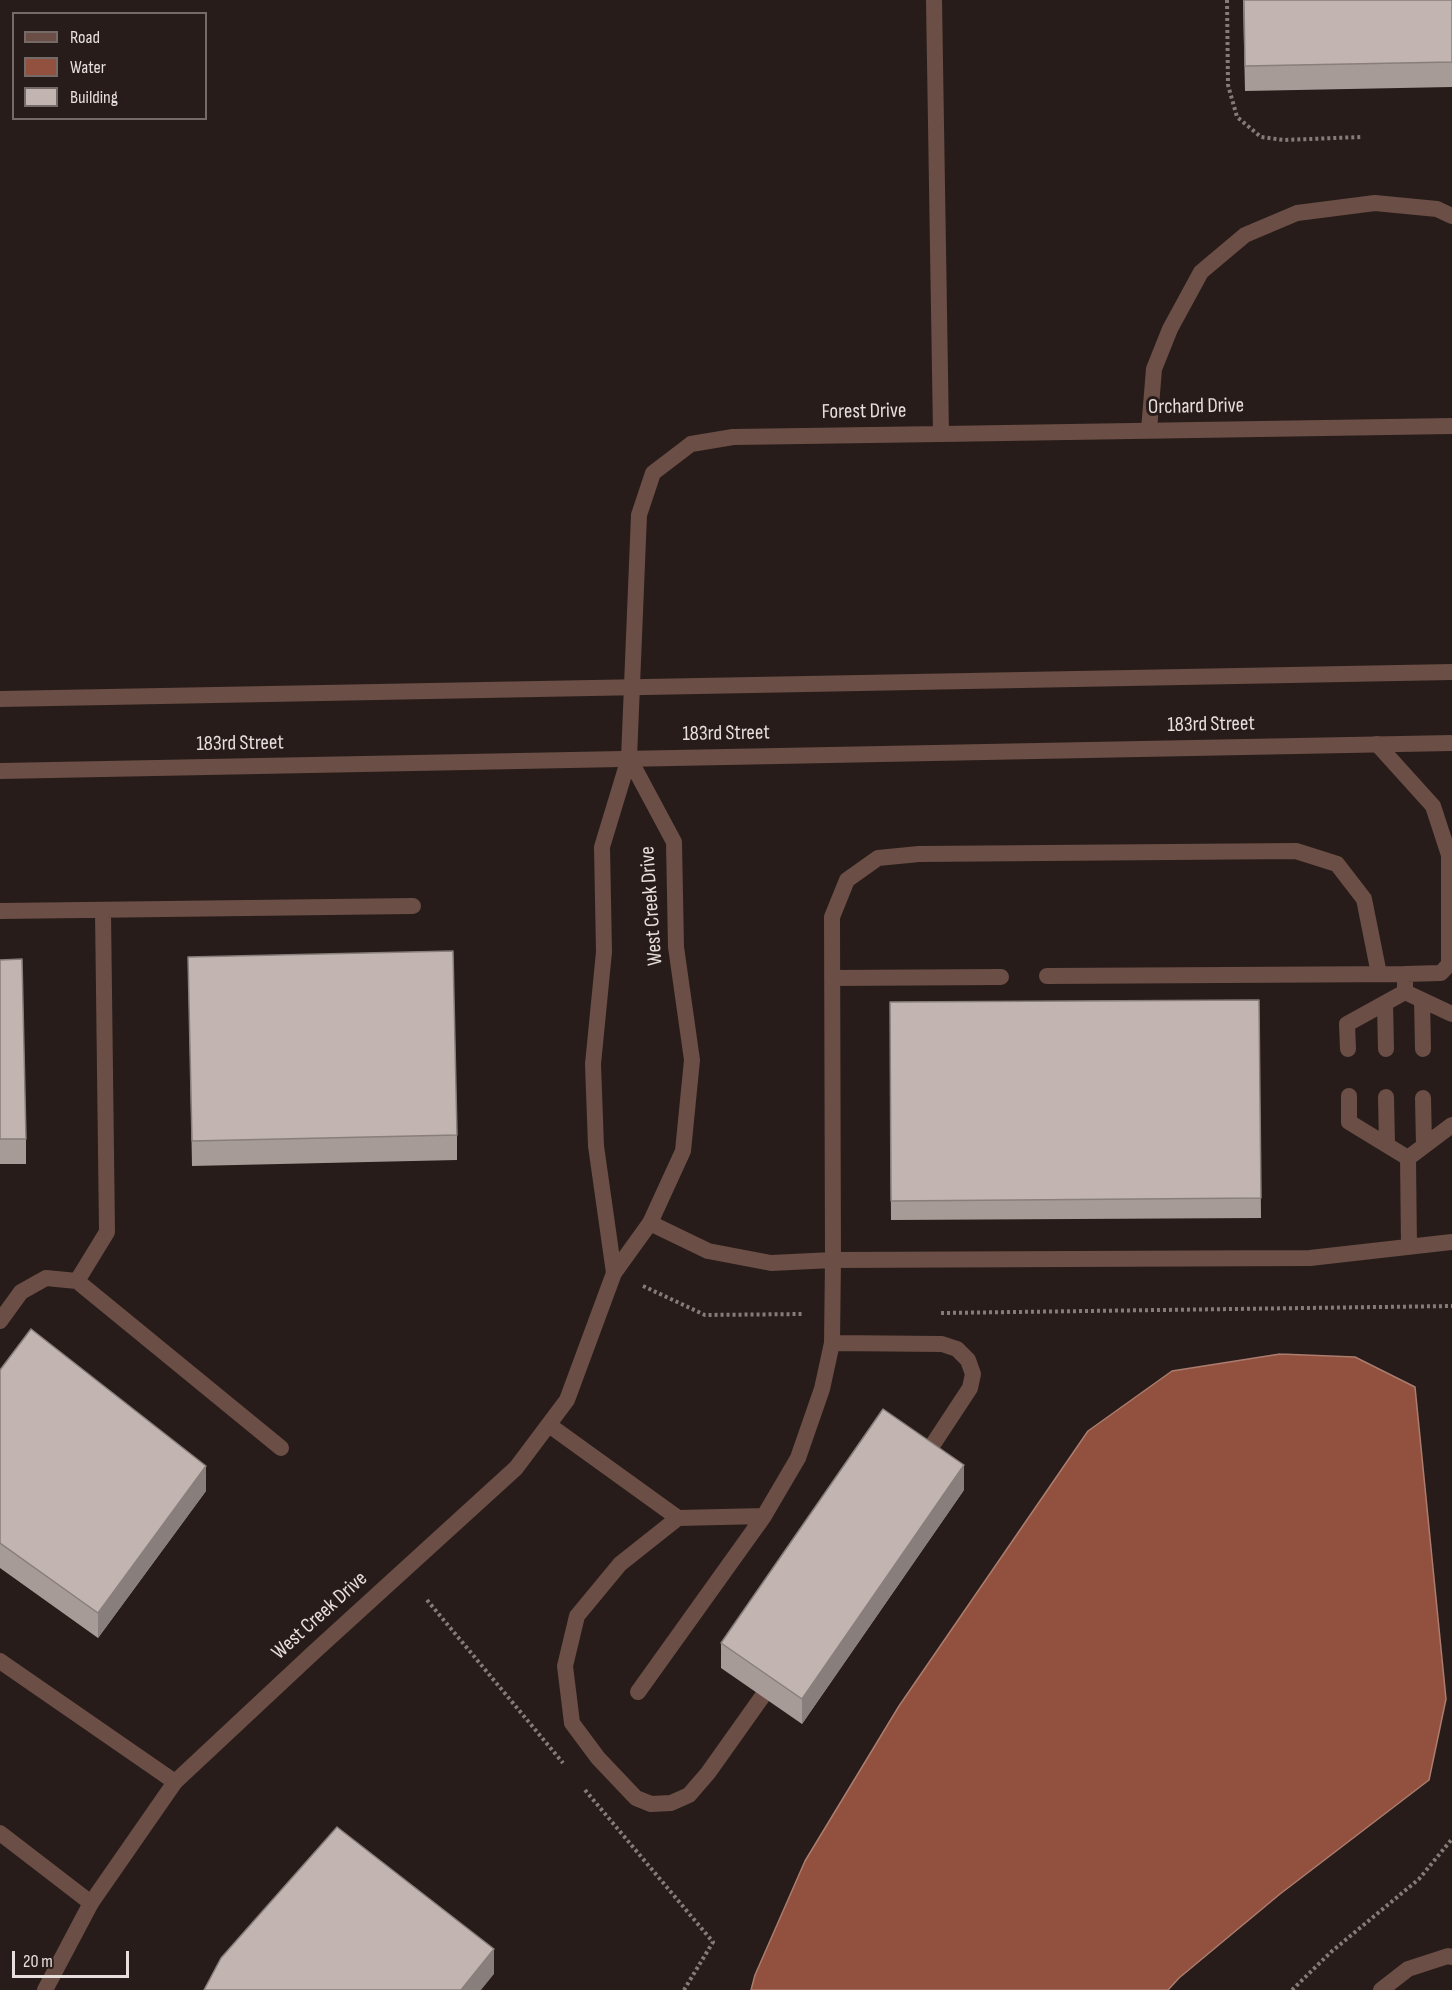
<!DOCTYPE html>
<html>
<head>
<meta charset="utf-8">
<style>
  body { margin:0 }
  #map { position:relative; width:1452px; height:1990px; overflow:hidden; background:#271c19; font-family:"Sofia Sans Condensed",sans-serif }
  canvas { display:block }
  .legend { position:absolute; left:12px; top:12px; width:195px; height:108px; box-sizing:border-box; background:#271c19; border:2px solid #746a67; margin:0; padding:8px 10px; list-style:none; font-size:18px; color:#e7dfdd }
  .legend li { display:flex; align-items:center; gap:12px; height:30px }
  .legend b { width:30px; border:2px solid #746a67 }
  .scale { position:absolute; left:12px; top:1951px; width:117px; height:27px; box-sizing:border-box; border:3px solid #e7dfdd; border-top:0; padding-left:8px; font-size:18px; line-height:21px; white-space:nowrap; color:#e7dfdd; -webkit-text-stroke:4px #271c19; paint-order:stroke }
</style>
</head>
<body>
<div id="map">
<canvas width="1452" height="1990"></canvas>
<ul class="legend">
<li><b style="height:8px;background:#6b4e45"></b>Road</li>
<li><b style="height:16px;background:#92513e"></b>Water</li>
<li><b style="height:16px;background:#c2b4b0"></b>Building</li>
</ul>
<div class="scale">20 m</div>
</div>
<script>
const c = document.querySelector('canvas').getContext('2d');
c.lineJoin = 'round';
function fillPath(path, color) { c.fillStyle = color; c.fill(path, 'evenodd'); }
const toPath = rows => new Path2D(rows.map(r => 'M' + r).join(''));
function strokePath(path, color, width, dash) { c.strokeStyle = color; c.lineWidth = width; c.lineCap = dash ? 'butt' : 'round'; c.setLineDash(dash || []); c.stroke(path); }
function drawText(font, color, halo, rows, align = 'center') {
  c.font = font + ' "Sofia Sans Condensed",sans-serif'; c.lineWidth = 6; c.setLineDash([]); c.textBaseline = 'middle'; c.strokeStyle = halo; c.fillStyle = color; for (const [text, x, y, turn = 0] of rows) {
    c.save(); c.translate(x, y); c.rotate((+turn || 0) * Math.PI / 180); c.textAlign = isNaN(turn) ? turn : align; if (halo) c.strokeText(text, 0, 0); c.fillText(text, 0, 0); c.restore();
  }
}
const water = toPath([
  [1280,1354,1355,1357,1415,1387,1446,1699,1429,1780,1280,1894,1179,1978,1168,1990,751,1990,755,1975,805,1861,899,1706,1088,1431,1172,1371,1280,1354]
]);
fillPath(water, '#92513e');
strokePath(water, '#ac7c6e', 1.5);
strokePath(toPath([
  [1227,0,1228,85,1237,117,1261,137,1284,140,1361,137],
  [643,1286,705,1315,804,1314],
  [941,1313,1452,1306],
  [427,1600,563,1763],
  [585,1790,713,1942,684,1990],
  [1292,1990,1331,1952,1419,1879,1452,1839]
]), '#857b79', 4, [3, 3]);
strokePath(toPath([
  [1149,430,1154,369,1170,329,1201,272,1245,235,1297,213,1375,203,1437,209,1452,216],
  [1377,744,1433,806,1449,855,1449,964,1441,973,1405,974,1405,992],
  [0,911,413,906],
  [1047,976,1405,974],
  [832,978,1001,977],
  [1405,992,1452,1014],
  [1422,1000,1423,1049],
  [1385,1003,1386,1049],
  [1348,1049,1347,1024,1405,992],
  [1349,1096,1349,1122,1408,1158],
  [1386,1097,1387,1145],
  [1423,1098,1424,1146],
  [1408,1158,1409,1247],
  [1408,1158,1452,1125],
  [650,1223,708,1251,771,1263,833,1260,1310,1258,1452,1242],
  [77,1281,107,1232,103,911],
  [0,1321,21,1292,46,1278,77,1281,281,1448],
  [832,1343,942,1344,957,1349,968,1360,973,1374,970,1388,922,1461],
  [549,1425,678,1518,764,1516],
  [678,1518,620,1564,577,1616,565,1666,572,1723,598,1758,636,1798,651,1804,671,1803,689,1795,708,1773,762,1697],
  [0,1661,175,1782],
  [638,1692,764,1516,798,1458,822,1389,832,1343,833,1260,832,917,847,880,878,858,919,854,1296,851,1337,864,1364,899,1379,974],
  [0,1833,91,1903],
  [1381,1990,1408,1969,1448,1956,1452,1957]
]), '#6b4e45', 16);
strokePath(toPath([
  [941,434,1452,426],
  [614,1273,596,1146,593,1064,604,952,602,847,629,758,639,515,653,473,691,444,733,437,941,434,934,0],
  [45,1990,91,1903,175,1782,313,1653,516,1468,567,1400,614,1273,650,1223,683,1151,692,1060,676,947,674,842,629,758]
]), '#6b4e45', 16);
strokePath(toPath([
  [0,699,1452,672],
  [0,771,1452,743]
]), '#6b4e45', 16);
fillPath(toPath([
  [1243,0,1452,0,1452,87,1245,91],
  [188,957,457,1135,457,1160,192,1166],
  [0,960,26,1139,26,1164,0,1164],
  [1259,1000,1261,1218,891,1220,890,1002],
  [0,1370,206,1491,98,1638,0,1568],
  [964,1490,802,1724,721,1668,721,1643]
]), '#a79b97');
fillPath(toPath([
  [964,1465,964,1490,802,1724,802,1699],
  [206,1466,206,1491,98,1638,98,1613],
  [494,1949,494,1974,481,1990,461,1990]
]), '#887e7b');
const building = toPath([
  [1244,0,1452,0,1452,62,1245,66,1244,0],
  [453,951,457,1135,192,1141,188,957,453,951],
  [22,959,26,1139,0,1139,0,960,22,959],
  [1259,1000,1261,1198,891,1201,890,1002,1259,1000],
  [31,1329,206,1466,98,1613,0,1543,0,1370,31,1329],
  [883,1409,964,1465,802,1699,721,1643,883,1409],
  [337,1827,494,1949,461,1990,204,1990,221,1958,337,1827]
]);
fillPath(building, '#c2b4b0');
strokePath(building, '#887e7b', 1.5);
drawText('21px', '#e7dfdd', '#271c19', [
  ["Orchard Drive",1196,407,-1],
  ["Forest Drive",864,412,-1],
  ["183rd Street",1211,725,-1],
  ["183rd Street",726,734,-1],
  ["183rd Street",240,744,-1],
  ["West Creek Drive",652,906,-94],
  ["West Creek Drive",320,1616,-42]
]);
</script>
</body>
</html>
